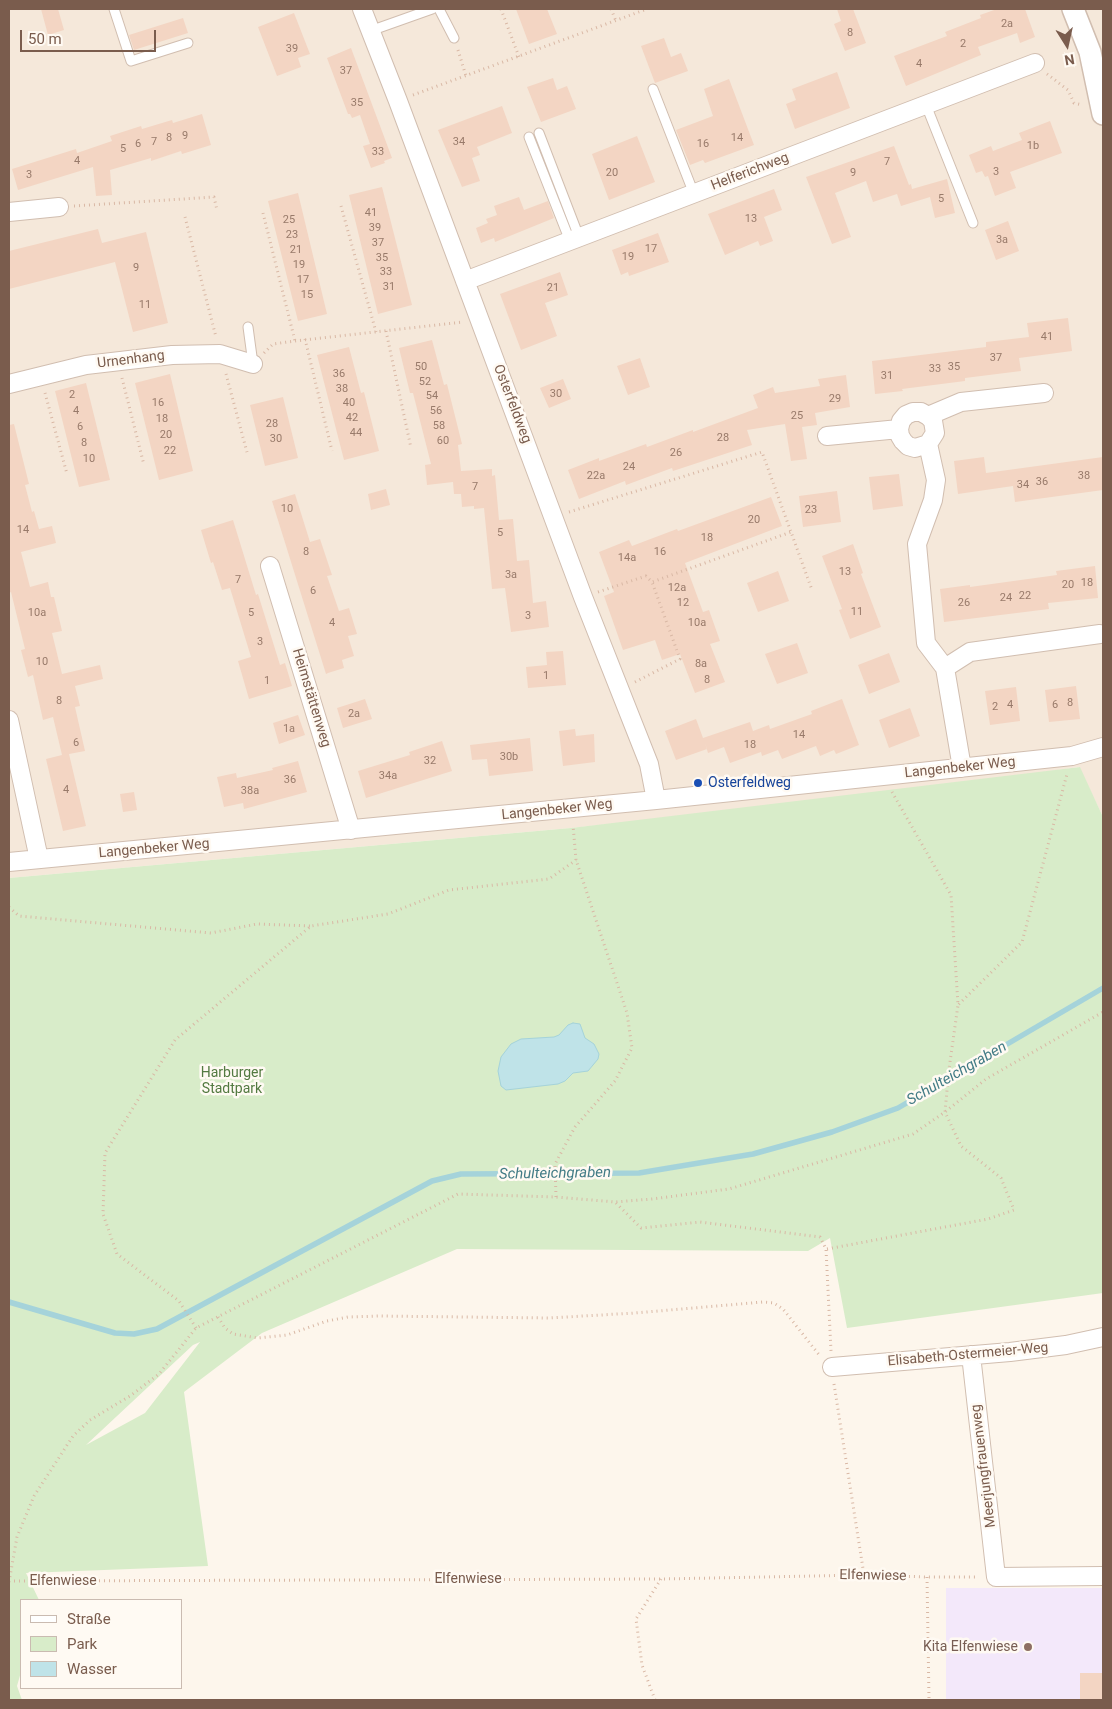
<!DOCTYPE html>
<html>
<head>
<meta charset="utf-8">
<style>
  body { margin:0 }
  #map { position:relative; width:1112px; height:1709px; overflow:hidden; background:#fdf6ec; font-family:Roboto,sans-serif }
  canvas { display:block }
  .frame { position:absolute; inset:0; border:10px solid #7a5c4d; pointer-events:none }
  .legend { position:absolute; left:20px; top:1599px; width:162px; height:90px; box-sizing:border-box; background:#fffaf3; border:1px solid #cabbb1; margin:0; padding:6px 9px; list-style:none; font-size:15px; color:#7a5c4d }
  .legend li { display:flex; align-items:center; gap:10px; height:25px }
  .legend b { width:25px; border:1px solid #cabbb1 }
  .north { position:absolute; left:1042px; top:20px; width:50px; height:50px; -webkit-text-stroke:4px #fffaf3; paint-order:stroke; rotate:170deg; font-size:14px; font-weight:700; line-height:20px; text-align:center; color:#7a5c4d }
  .north::after { content:''; display:block; margin:auto; width:18px; height:22px; background:#7a5c4d; clip-path:polygon(50% 0,100% 100%,50% 72%,0 100%) }
  .scale { position:absolute; left:20px; top:30px; width:136px; height:22px; box-sizing:border-box; border:2px solid #7a5c4d; border-top:0; padding-left:6px; font-size:15px; line-height:18px; white-space:nowrap; color:#7a5c4d; -webkit-text-stroke:4px #fffaf3; paint-order:stroke }
</style>
</head>
<body>
<div id="map">
<canvas width="1112" height="1709"></canvas>
<div class="frame"></div>
<ul class="legend">
<li><b style="height:6px;background:#fff"></b>Straße</li>
<li><b style="height:14px;background:#d8ecc9"></b>Park</li>
<li><b style="height:14px;background:#bfe3e8"></b>Wasser</li>
</ul>
<div class="north">N</div>
<div class="scale">50 m</div>
</div>
<script>
const c = document.querySelector('canvas').getContext('2d');
c.lineJoin = 'round';
function fillPath(path, color) { c.fillStyle = color; c.fill(path, 'evenodd'); }
const toPath = rows => new Path2D(rows.map(r => 'M' + r).join(''));
function strokePath(path, color, width, dash) { c.strokeStyle = color; c.lineWidth = width; c.lineCap = dash ? 'butt' : 'round'; c.setLineDash(dash || []); c.stroke(path); }
function drawText(font, color, halo, rows, align = 'center') {
  c.font = font + ' Roboto,sans-serif'; c.lineWidth = 5; c.setLineDash([]); c.textBaseline = 'middle'; c.strokeStyle = halo; c.fillStyle = color; for (const [text, x, y, turn = 0] of rows) {
    c.save(); c.translate(x, y); c.rotate((+turn || 0) * Math.PI / 180); c.textAlign = isNaN(turn) ? turn : align; if (halo) c.strokeText(text, 0, 0); c.fillText(text, 0, 0); c.restore();
  }
}
fillPath(toPath([
  [9,9,1103,9,1103,817,1079,767,860,798,571,828,9,878]
]), '#f5e8da');
fillPath(toPath([
  [946,1588,1103,1588,1103,1700,946,1700]
]), '#f3e8fa');
fillPath(toPath([
  [1080,767,1103,817,1103,1293,847,1328,830,1238,808,1251,457,1249,262,1333,184,1392,208,1566,26,1573,39,1600,21,1600,21,1672,17,1686,22,1700,9,1700,9,878,571,828],
  [200,1342,145,1413,86,1445,193,1345]
]), '#d8ecc9');
const water = toPath([
  [573,1023,580,1024,585,1038,594,1044,599,1054,598,1059,588,1071,573,1073,565,1081,558,1084,506,1090,501,1086,498,1071,501,1057,511,1044,521,1039,554,1037,559,1035,568,1025,573,1023]
]);
fillPath(water, '#bfe3e8');
strokePath(water, '#a5d3da', 1);
strokePath(toPath([
  [9,1302,115,1333,134,1334,157,1329,432,1181,461,1174,639,1173,753,1154,832,1132,898,1108,1103,988]
]), '#a5d3da', 5.5);
fillPath(toPath([
  [41,9,58,9,64,30,48,35],
  [516,9,547,9,557,34,529,44],
  [837,9,853,9,866,43,845,51,834,24,841,21],
  [997,9,1025,9,1035,37,1020,43,1017,33,978,47,981,55,906,86,894,56,947,36,945,32,981,18,980,15],
  [294,13,310,54,298,58,301,67,277,76,258,27],
  [183,18,188,33,134,50,129,35],
  [664,38,671,57,681,53,688,71,655,83,641,46],
  [351,48,392,158,384,161,385,163,371,168,363,146,370,144,360,115,352,118,350,114,348,114,327,58],
  [837,72,850,108,795,129,786,104,796,100,792,89],
  [553,78,557,90,567,86,576,109,541,122,527,87],
  [729,79,754,145,705,163,703,160,690,165,676,130,713,116,704,89],
  [502,106,512,133,477,147,480,155,472,158,480,181,462,187,438,130],
  [202,114,211,145,182,154,181,151,151,161,151,158,110,170,112,195,96,196,93,167,18,190,12,169,76,149,77,153,112,141,110,136,141,126,142,129,172,120,173,123],
  [1050,121,1062,153,1010,172,1016,188,995,196,988,176,985,177,982,171,976,173,969,155,991,146,993,151,1022,140,1019,133],
  [637,136,655,182,609,200,592,154],
  [894,146,909,185,911,184,912,189,947,179,955,213,935,218,930,197,901,206,897,194,873,202,866,181,835,193,851,237,832,244,806,177],
  [382,187,412,305,378,314,349,195],
  [774,189,782,210,764,217,773,241,760,246,758,241,725,255,708,214],
  [298,193,327,314,298,321,268,201],
  [519,197,524,210,548,201,554,218,495,242,494,238,481,243,476,228,488,223,486,219,497,215,494,206],
  [1008,221,1019,251,996,260,985,230],
  [98,229,102,243,146,232,168,323,133,332,115,262,9,289,9,251],
  [658,233,669,262,629,276,628,272,621,275,612,250],
  [560,272,568,295,545,303,557,336,521,350,500,294],
  [1068,318,1072,351,1019,358,1021,371,965,378,965,381,902,389,903,391,875,394,872,361,986,347,986,342,1029,337,1027,323],
  [432,340,444,385,447,384,462,444,458,445,461,471,492,469,492,476,495,475,499,520,513,519,517,561,529,560,533,603,546,601,549,627,511,632,505,588,492,589,484,508,474,509,474,506,462,507,461,494,454,494,453,482,427,485,425,465,431,464,413,393,410,393,399,348],
  [349,347,361,393,364,392,379,451,344,460,317,355],
  [640,358,650,387,628,395,617,366],
  [170,374,193,471,159,480,135,383],
  [846,375,850,407,815,413,817,425,802,427,807,459,791,461,785,424,747,430,752,445,673,471,672,468,626,485,625,481,579,499,568,470,599,458,599,461,646,444,647,447,693,430,693,432,758,408,753,395,773,387,775,393,820,386,818,379],
  [563,379,571,399,549,408,540,388],
  [86,383,110,480,79,487,55,391],
  [283,397,298,458,265,466,250,405],
  [14,424,29,484,25,485,32,512,34,511,39,529,52,526,56,543,21,552,30,587,48,582,51,597,54,597,62,631,52,633,62,674,100,665,103,679,75,686,80,706,75,707,85,751,69,754,86,826,63,831,46,759,62,755,53,717,43,720,33,675,28,677,21,650,25,649,11,592,9,593,9,425],
  [984,457,986,473,1103,457,1103,490,1015,502,1013,486,958,494,954,461],
  [899,474,903,506,873,510,869,477],
  [386,489,390,505,371,510,368,494],
  [837,491,841,522,803,527,799,496],
  [295,494,310,542,320,539,332,575,327,576,339,611,349,608,357,634,348,636,354,656,342,660,344,668,328,673,326,674,272,501],
  [771,497,782,526,685,563,703,612,709,610,720,641,710,644,725,682,695,693,680,654,662,660,655,640,623,650,604,596,614,592,599,552,629,540,632,546,677,529,678,531],
  [233,520,256,595,258,594,280,665,285,663,292,686,249,699,238,661,251,657,230,588,222,590,213,562,211,563,201,530],
  [853,544,863,573,861,574,881,627,850,639,839,610,842,609,822,556],
  [1095,566,1098,598,1048,603,1049,609,944,622,940,589,970,585,970,587,1057,575,1056,571],
  [778,571,789,601,758,612,747,583],
  [797,643,808,673,777,684,765,654],
  [563,651,566,685,528,688,526,667,547,665,546,652],
  [889,653,900,682,869,694,858,665],
  [1076,686,1080,719,1049,722,1045,690],
  [1016,687,1020,721,990,725,985,691],
  [365,699,372,719,343,728,337,708],
  [842,699,859,745,836,754,834,750,820,756,816,746,782,759,778,750,762,756,761,752,730,763,724,747,708,753,705,743,707,749,676,760,665,731,696,719,703,738,750,722,753,731,769,725,770,729,812,714,811,711],
  [910,708,920,736,889,748,879,720],
  [298,715,305,735,279,744,273,723],
  [575,729,576,736,594,734,595,762,563,766,559,731],
  [530,738,533,771,489,776,487,759,472,760,470,745],
  [442,741,452,771,366,798,358,771,410,755,409,752],
  [298,761,307,792,244,809,243,803,224,807,217,777,236,773,237,778,273,770,272,768],
  [134,792,137,810,123,812,120,794],
  [1080,1673,1103,1673,1103,1700,1080,1700]
]), '#f3d5c3');
const service = toPath([
  [114,9,131,61,188,43],
  [439,9,454,38],
  [370,31,432,9],
  [653,89,694,194],
  [926,105,973,223],
  [539,133,579,237],
  [529,137,570,241],
  [248,327,253,364]
]);
const minor = toPath([
  [362,9,398,101,583,597,649,764,656,800],
  [9,212,59,207],
  [465,281,1035,63],
  [9,384,86,365,172,355,220,354,253,364],
  [928,416,933,421,935,433,928,444,915,448,908,446,903,441,900,436,899,429,901,421,906,415,913,412,921,412,928,416,961,402,1044,393],
  [827,436,899,429],
  [928,444,936,480,933,500,917,544,926,643,945,668,962,768],
  [270,566,351,830],
  [945,668,970,652,1100,634],
  [9,720,39,859],
  [9,862,656,800,1072,756,1103,747],
  [971,1355,996,1577,1103,1576],
  [832,1367,1010,1352,1066,1345,1103,1337]
]);
const tertiary = toPath([
  [1073,9,1090,52,1103,114]
]);
strokePath(service, '#d1beb0', 11);
strokePath(minor, '#d1beb0', 20);
strokePath(tertiary, '#d1beb0', 24);
strokePath(toPath([
  [501,9,519,57],
  [611,9,616,21],
  [458,50,466,76],
  [1047,74,1068,90,1074,103,1082,105],
  [413,95,647,9],
  [74,206,214,197,217,210],
  [341,206,376,332],
  [263,213,295,341],
  [185,217,216,337],
  [386,331,411,448],
  [305,339,332,451],
  [264,353,273,344,295,341,463,322],
  [226,374,248,456],
  [122,378,144,465],
  [45,393,67,474],
  [569,512,762,452,812,590],
  [598,592,646,576,652,582,791,532],
  [635,682,680,659,652,582],
  [892,792,951,895,958,1005,1022,942,1067,774],
  [9,907,19,916,211,933,257,924,311,926],
  [556,1197,555,1164,575,1127,615,1081,632,1048,627,1013,576,860,573,825],
  [616,1203,641,1228,700,1222,820,1237,826,1249,831,1351],
  [827,1249,988,1219,1014,1210,1001,1178,961,1146,945,1112,949,1069,958,1005],
  [218,1317,225,1328,233,1334,258,1338,287,1335,327,1321,348,1317,380,1316,549,1318,635,1313,763,1302,774,1303,783,1309,820,1356],
  [196,1328,179,1301,117,1254,103,1214,105,1153,175,1040,311,926,388,914,449,890,549,879,576,860],
  [834,1384,864,1575],
  [927,1577,929,1700],
  [9,1581,662,1579,864,1575,927,1577,978,1577],
  [9,1582,17,1537,34,1496,73,1436,90,1420,130,1396,159,1374,196,1328,458,1194,556,1197,615,1202,652,1199,729,1189,913,1134,945,1112,986,1079,1103,1012],
  [655,1700,642,1665,636,1619,661,1579]
]), '#d9b8a5', 3, [1, 4]);
strokePath(service, '#fff', 9);
strokePath(minor, '#fff', 18);
strokePath(tertiary, '#fff', 21);
for (const [x, y, r, color] of [
  [698,783,5,"#1a4fb4"],
  [1028,1647,5,"#8d6e63"]
]) { const dot = new Path2D(); dot.arc(x, y, r, 0, 2 * Math.PI); c.fillStyle = color; c.fill(dot); strokePath(dot, '#fffaf3', 2); }
drawText('11px', '#987a6a', null, [
  ["2a",1007,24],
  ["8",850,33],
  ["2",963,44],
  ["39",292,49],
  ["4",919,64],
  ["37",346,71],
  ["35",357,103],
  ["9",185,136],
  ["8",169,138],
  ["14",737,138],
  ["7",154,142],
  ["34",459,142],
  ["6",138,144],
  ["16",703,144],
  ["1b",1033,146],
  ["5",123,149],
  ["33",378,152],
  ["4",77,161],
  ["7",887,162],
  ["3",996,172],
  ["20",612,173],
  ["9",853,173],
  ["3",29,175],
  ["5",941,199],
  ["41",371,213],
  ["13",751,219],
  ["25",289,220],
  ["39",375,228],
  ["23",292,235],
  ["3a",1002,240],
  ["37",378,243],
  ["17",651,249],
  ["21",296,250],
  ["19",628,257],
  ["35",382,258],
  ["19",299,265],
  ["9",136,268],
  ["33",386,272],
  ["17",303,280],
  ["31",389,287],
  ["21",553,288],
  ["15",307,295],
  ["11",145,305],
  ["41",1047,337],
  ["37",996,358],
  ["50",421,367],
  ["35",954,367],
  ["33",935,369],
  ["36",339,374],
  ["31",887,376],
  ["52",425,382],
  ["38",342,389],
  ["30",556,394],
  ["2",72,395],
  ["54",432,396],
  ["29",835,399],
  ["16",158,403],
  ["40",349,403],
  ["4",76,411],
  ["56",436,411],
  ["25",797,416],
  ["42",352,418],
  ["18",162,419],
  ["28",272,424],
  ["58",439,426],
  ["6",80,427],
  ["44",356,433],
  ["20",166,435],
  ["28",723,438],
  ["30",276,439],
  ["60",443,441],
  ["8",84,443],
  ["22",170,451],
  ["26",676,453],
  ["10",89,459],
  ["24",629,467],
  ["22a",596,476],
  ["38",1084,476],
  ["36",1042,482],
  ["34",1023,485],
  ["7",475,487],
  ["10",287,509],
  ["23",811,510],
  ["20",754,520],
  ["14",23,530],
  ["5",500,533],
  ["18",707,538],
  ["8",306,552],
  ["16",660,552],
  ["14a",627,558],
  ["13",845,572],
  ["3a",511,575],
  ["7",238,580],
  ["18",1087,583],
  ["20",1068,585],
  ["12a",677,588],
  ["6",313,591],
  ["22",1025,596],
  ["24",1006,598],
  ["12",683,603],
  ["26",964,603],
  ["11",857,612],
  ["10a",37,613],
  ["5",251,613],
  ["3",528,616],
  ["4",332,623],
  ["10a",697,623],
  ["3",260,642],
  ["10",42,662],
  ["8a",701,664],
  ["1",546,676],
  ["8",707,680],
  ["1",267,681],
  ["8",59,701],
  ["8",1070,703],
  ["4",1010,705],
  ["6",1055,705],
  ["2",995,707],
  ["2a",354,714],
  ["1a",289,729],
  ["14",799,735],
  ["6",76,743],
  ["18",750,745],
  ["30b",509,757],
  ["32",430,761],
  ["34a",388,776],
  ["36",290,780],
  ["4",66,790],
  ["38a",250,791]
]);
drawText('14px', '#7a5c4d', '#fffaf3', [
  ["Helferichweg",750,172,-21],
  ["Urnenhang",131,360,-7],
  ["Osterfeldweg",512,404,69],
  ["Heimstättenweg",311,698,73],
  ["Langenbeker Weg",960,768,-6],
  ["Langenbeker Weg",557,810,-6],
  ["Langenbeker Weg",154,849,-5],
  ["Elisabeth-Ostermeier-Weg",968,1355,-5],
  ["Meerjungfrauenweg",984,1466,-97],
  ["Elfenwiese",873,1576,1],
  ["Elfenwiese",468,1579],
  ["Elfenwiese",63,1581]
]);
drawText('14px', '#164399', '#fffaf3', [
  ["Osterfeldweg",708,783]
], 'left');
drawText('14px', '#537a41', '#fffaf3', [
  ["Harburger",232,1073],
  ["Stadtpark",232,1089]
]);
drawText('14px', '#785e54', '#fffaf3', [
  ["Kita Elfenwiese",1018,1647]
], 'right');
drawText('italic 15px', '#437c86', '#fffaf3', [
  ["Schulteichgraben",957,1074,-30],
  ["Schulteichgraben",555,1174,-1]
]);
</script>
</body>
</html>
